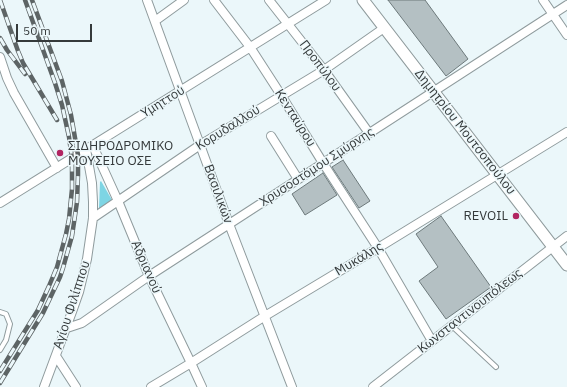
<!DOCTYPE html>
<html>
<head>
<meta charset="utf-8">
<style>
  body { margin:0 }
  #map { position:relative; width:567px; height:387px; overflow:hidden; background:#ebf7fa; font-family:"IBM Plex Sans",sans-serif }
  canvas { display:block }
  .scale { position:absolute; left:16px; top:24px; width:76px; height:18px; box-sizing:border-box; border:2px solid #353a3b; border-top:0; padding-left:5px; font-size:12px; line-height:14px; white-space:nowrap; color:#353a3b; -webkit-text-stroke:3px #ebf7fa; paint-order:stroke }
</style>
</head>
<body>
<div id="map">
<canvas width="567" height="387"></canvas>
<div class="scale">50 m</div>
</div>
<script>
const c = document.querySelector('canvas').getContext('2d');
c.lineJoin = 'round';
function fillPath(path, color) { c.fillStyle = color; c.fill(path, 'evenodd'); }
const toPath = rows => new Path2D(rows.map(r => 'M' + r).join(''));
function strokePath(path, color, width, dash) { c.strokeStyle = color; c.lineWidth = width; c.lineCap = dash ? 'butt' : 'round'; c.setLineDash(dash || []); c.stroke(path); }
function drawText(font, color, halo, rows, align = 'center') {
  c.font = font + ' "IBM Plex Sans",sans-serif'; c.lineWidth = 3; c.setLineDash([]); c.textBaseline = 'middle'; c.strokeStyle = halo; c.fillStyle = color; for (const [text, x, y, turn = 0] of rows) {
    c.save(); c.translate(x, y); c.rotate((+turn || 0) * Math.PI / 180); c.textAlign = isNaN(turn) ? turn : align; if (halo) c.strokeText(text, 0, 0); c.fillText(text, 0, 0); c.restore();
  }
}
fillPath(toPath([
  [101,181,112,200,99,209,100,182]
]), '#7ed5e4');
const building = toPath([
  [388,0,425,0,468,59,446,76,388,0],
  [343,160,370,201,359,208,332,167,343,160],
  [323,173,337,195,305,215,292,194,323,173],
  [441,216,491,287,446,319,419,281,438,267,416,234,441,216]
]);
fillPath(building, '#b4c0c3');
strokePath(building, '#6d797b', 1);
const lane = toPath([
  [0,312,6,314,10,324,6,340,0,350],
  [452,326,496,367]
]);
const street = toPath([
  [147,0,229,224,292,387],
  [214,0,250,47,281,95,323,163,378,248,432,341],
  [269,0,324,70,369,133],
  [543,0,567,35],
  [155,21,184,0],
  [0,57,7,78,14,93,57,168],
  [271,136,298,179],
  [93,146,118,201,149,276,191,363,202,387],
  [0,203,326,0],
  [93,218,200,145,324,70,384,28],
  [67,328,82,323,149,276,567,5],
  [56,356,76,387],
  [44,387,73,309,79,292,87,259,93,218,93,202,92,183,86,149],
  [151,387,191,363,265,316,378,248,567,132],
  [373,387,567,236]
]);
const secondary = toPath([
  [363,0,567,265]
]);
strokePath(lane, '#8f9b9d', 6);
strokePath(street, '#8f9b9d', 10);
strokePath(secondary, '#8f9b9d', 13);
strokePath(lane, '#fff', 4);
strokePath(street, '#fff', 8);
strokePath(secondary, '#fff', 11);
const rail = toPath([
  [0,0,18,51,23,63,57,120],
  [0,38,7,50,25,74],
  [0,371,38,310,49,286,57,267,66,234,69,219,72,189,72,159,69,137,62,105,55,83,25,0],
  [0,383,43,313,60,277,63,268,72,236,77,202,78,175,78,155,71,115,62,81,32,0]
]);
strokePath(rail, '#5d6465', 4.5);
strokePath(rail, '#ebf7fa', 3, [9]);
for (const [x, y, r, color] of [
  [60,153,4,"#b12561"],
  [516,216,4,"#b12561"]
]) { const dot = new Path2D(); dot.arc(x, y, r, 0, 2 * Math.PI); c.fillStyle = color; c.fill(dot); strokePath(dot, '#ebf7fa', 1.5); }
drawText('13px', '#353a3b', '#ebf7fa', [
  ["Προπύλου",320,66,53],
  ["Υμηττού",163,102,-32],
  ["Κενταύρου",295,118,58],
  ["Κορυδαλλού",228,128,-32],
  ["Δημητρίου Μουτσοπούλου",465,132,52],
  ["Χρυσοστόμου Σμύρνης",317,167,-33],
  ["Βασιλικών",218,194,70],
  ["Μυκάλης",359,259,-31],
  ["Αδριανού",146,267,66],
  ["Αγίου Φιλίππου",72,305,-72],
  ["Κωνσταντινουπόλεως",470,311,-38]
]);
drawText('13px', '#353a3b', '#ebf7fa', [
  ["ΣΙΔΗΡΟΔΡΟΜΙΚΟ",68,146],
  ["ΜΟΥΣΕΙΟ ΟΣΕ",68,161],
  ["REVOIL",508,216,"right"]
], 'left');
</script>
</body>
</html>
